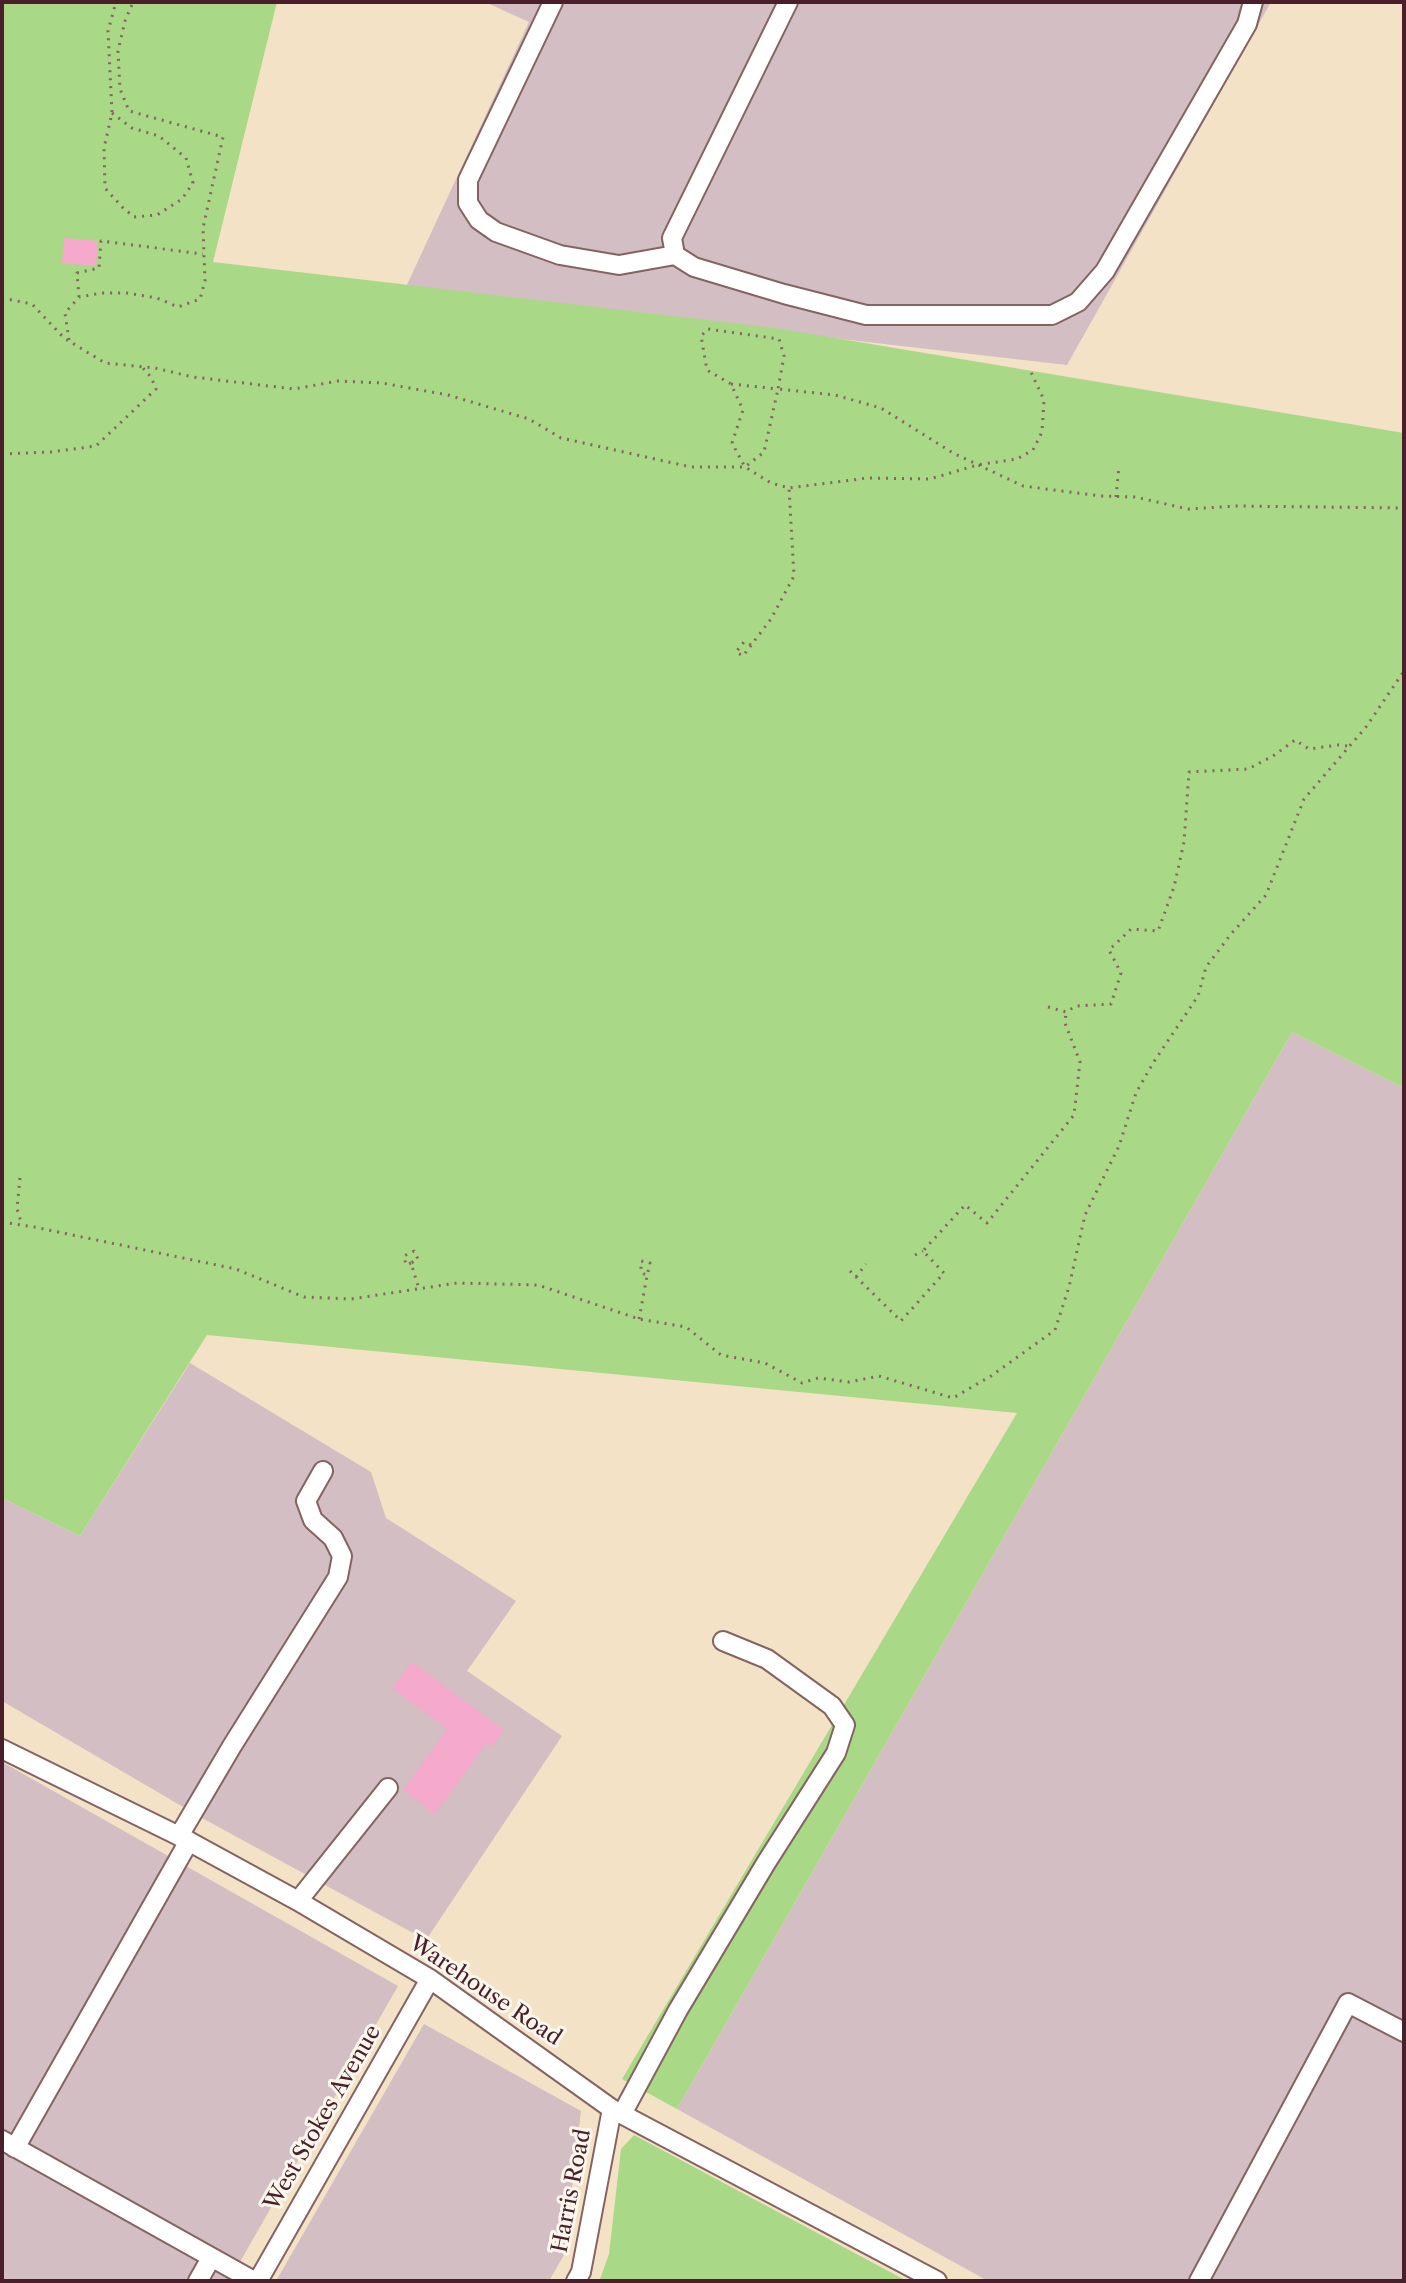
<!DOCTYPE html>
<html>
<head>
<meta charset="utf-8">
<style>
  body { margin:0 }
  #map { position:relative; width:1406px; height:2283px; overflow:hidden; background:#f3e2c6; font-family:"Libre Caslon Text",serif }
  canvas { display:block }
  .frame { position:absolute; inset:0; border:4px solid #4a1f2b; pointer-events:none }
</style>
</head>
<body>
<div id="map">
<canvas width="1406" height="2283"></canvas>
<div class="frame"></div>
</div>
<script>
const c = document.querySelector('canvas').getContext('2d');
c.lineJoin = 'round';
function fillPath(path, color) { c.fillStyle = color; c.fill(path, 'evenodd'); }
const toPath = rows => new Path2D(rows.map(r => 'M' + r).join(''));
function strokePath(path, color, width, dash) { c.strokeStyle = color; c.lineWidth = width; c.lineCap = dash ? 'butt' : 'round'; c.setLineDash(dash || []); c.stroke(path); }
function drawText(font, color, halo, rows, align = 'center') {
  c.font = font + ' "Libre Caslon Text",serif'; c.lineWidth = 6; c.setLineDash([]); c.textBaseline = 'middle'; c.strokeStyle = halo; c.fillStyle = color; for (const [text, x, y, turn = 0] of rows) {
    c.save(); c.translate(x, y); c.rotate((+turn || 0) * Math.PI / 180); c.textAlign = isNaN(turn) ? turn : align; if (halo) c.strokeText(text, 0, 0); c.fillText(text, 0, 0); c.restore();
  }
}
fillPath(toPath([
  [485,2,1271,2,1067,365,405,289,529,22],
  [1292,1032,1404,1088,1404,2281,988,2281,677,2109],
  [190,1363,371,1472,386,1518,516,1601,467,1671,562,1736,426,1940,202,1818,2,1701,2,1498,80,1536],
  [2,1762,398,1986,229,2281,2,2281],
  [424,2024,581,2111,564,2255,549,2281,276,2281]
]), '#d2bec3');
fillPath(toPath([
  [2,2,277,2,213,262,775,328,1404,433,1404,1088,1292,1032,677,2109,622,2079,1017,1413,207,1335,80,1536,2,1498],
  [634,2135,907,2281,605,2281,600,2279,609,2254,621,2149]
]), '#a9d987');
fillPath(toPath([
  [64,238,98,241,96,266,62,263],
  [412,1662,504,1730,492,1747,487,1743,435,1814,403,1790,447,1729,392,1688]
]), '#f5a9cb');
const minor = toPath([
  [553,2,468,180,468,203,479,220,496,232,560,255,619,265,675,255,694,267,784,294,866,315,1052,315,1078,302,1105,271,1247,24,1253,2],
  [675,255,672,238,788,2],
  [2,1749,179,1836,298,1901,430,1979,612,2109,937,2281],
  [179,1836,232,1746,338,1577,342,1556,333,1538,313,1520,306,1501,323,1471],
  [298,1901,388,1788],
  [622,2114,678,2010,766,1863,836,1753,845,1725,832,1706,767,1659,723,1641],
  [2,2140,254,2281],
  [15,2148,189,1841],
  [198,2281,211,2258],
  [258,2281,430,1979],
  [576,2281,581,2272,612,2109],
  [1199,2281,1348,2003,1404,2032]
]);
strokePath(minor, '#856361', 22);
strokePath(toPath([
  [112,113,132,128,159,136,186,158,193,183,182,199,157,215,134,217,122,207,105,188,104,148,112,113,108,31,116,2],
  [79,297,77,273,99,268,101,241,203,254],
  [2,298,32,304,64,338,105,363,155,368,193,377,294,389,338,381,382,383,448,395,529,419,561,438,691,467,745,467,764,452,778,389,835,395,881,408,953,453,1023,486,1101,496,1135,497,1188,509,1236,506,1404,508],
  [69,340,65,313,79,297,102,293,127,293,157,298,178,307,200,299,205,281,203,228,223,137,129,111,120,89,118,51,125,21,133,2],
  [731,384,778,389,784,356,779,339,708,329,701,336,707,370,731,384,743,410,732,443,745,467,771,483,789,488,867,478,930,479,977,465,1017,459,1033,450,1042,432,1044,400,1029,368],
  [2,454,51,452,96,446,156,389,151,377,142,367],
  [1116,497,1119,466],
  [751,645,744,642,736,652,743,656,771,619,794,576,789,488],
  [1048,1007,1066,1012,1076,1006,1111,1004,1121,973,1109,950,1131,929,1158,931,1174,887,1184,842,1189,772,1248,769,1273,756,1295,740,1309,749,1338,745,1349,746],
  [20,1178,17,1209,22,1225],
  [2,1222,34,1227,236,1269,304,1297,351,1299,457,1283,538,1285,639,1319,686,1327,721,1355,765,1363,802,1383,818,1378,849,1382,879,1376,953,1398,991,1376,1055,1330,1069,1287,1085,1215,1119,1146,1136,1093,1153,1063,1198,996,1206,967,1231,934,1266,895,1304,799,1366,727,1404,671],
  [915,1255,923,1251],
  [411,1263,406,1265,404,1256,414,1251,418,1259,411,1263,419,1289],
  [850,1271,901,1321,944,1273,923,1251,965,1205,987,1223,1074,1115,1080,1062,1065,1023,1066,1012],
  [856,1277,866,1264],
  [639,1319,647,1276,650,1263,641,1261,641,1272,647,1276]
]), '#856361', 3, [2, 6]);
strokePath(minor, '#fff', 18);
drawText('22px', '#4a1f2b', '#fbf7ec', [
  ["Warehouse Road",485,1991,34],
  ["West Stokes Avenue",323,2118,-60],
  ["Harris Road",572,2191,-79]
]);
</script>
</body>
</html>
